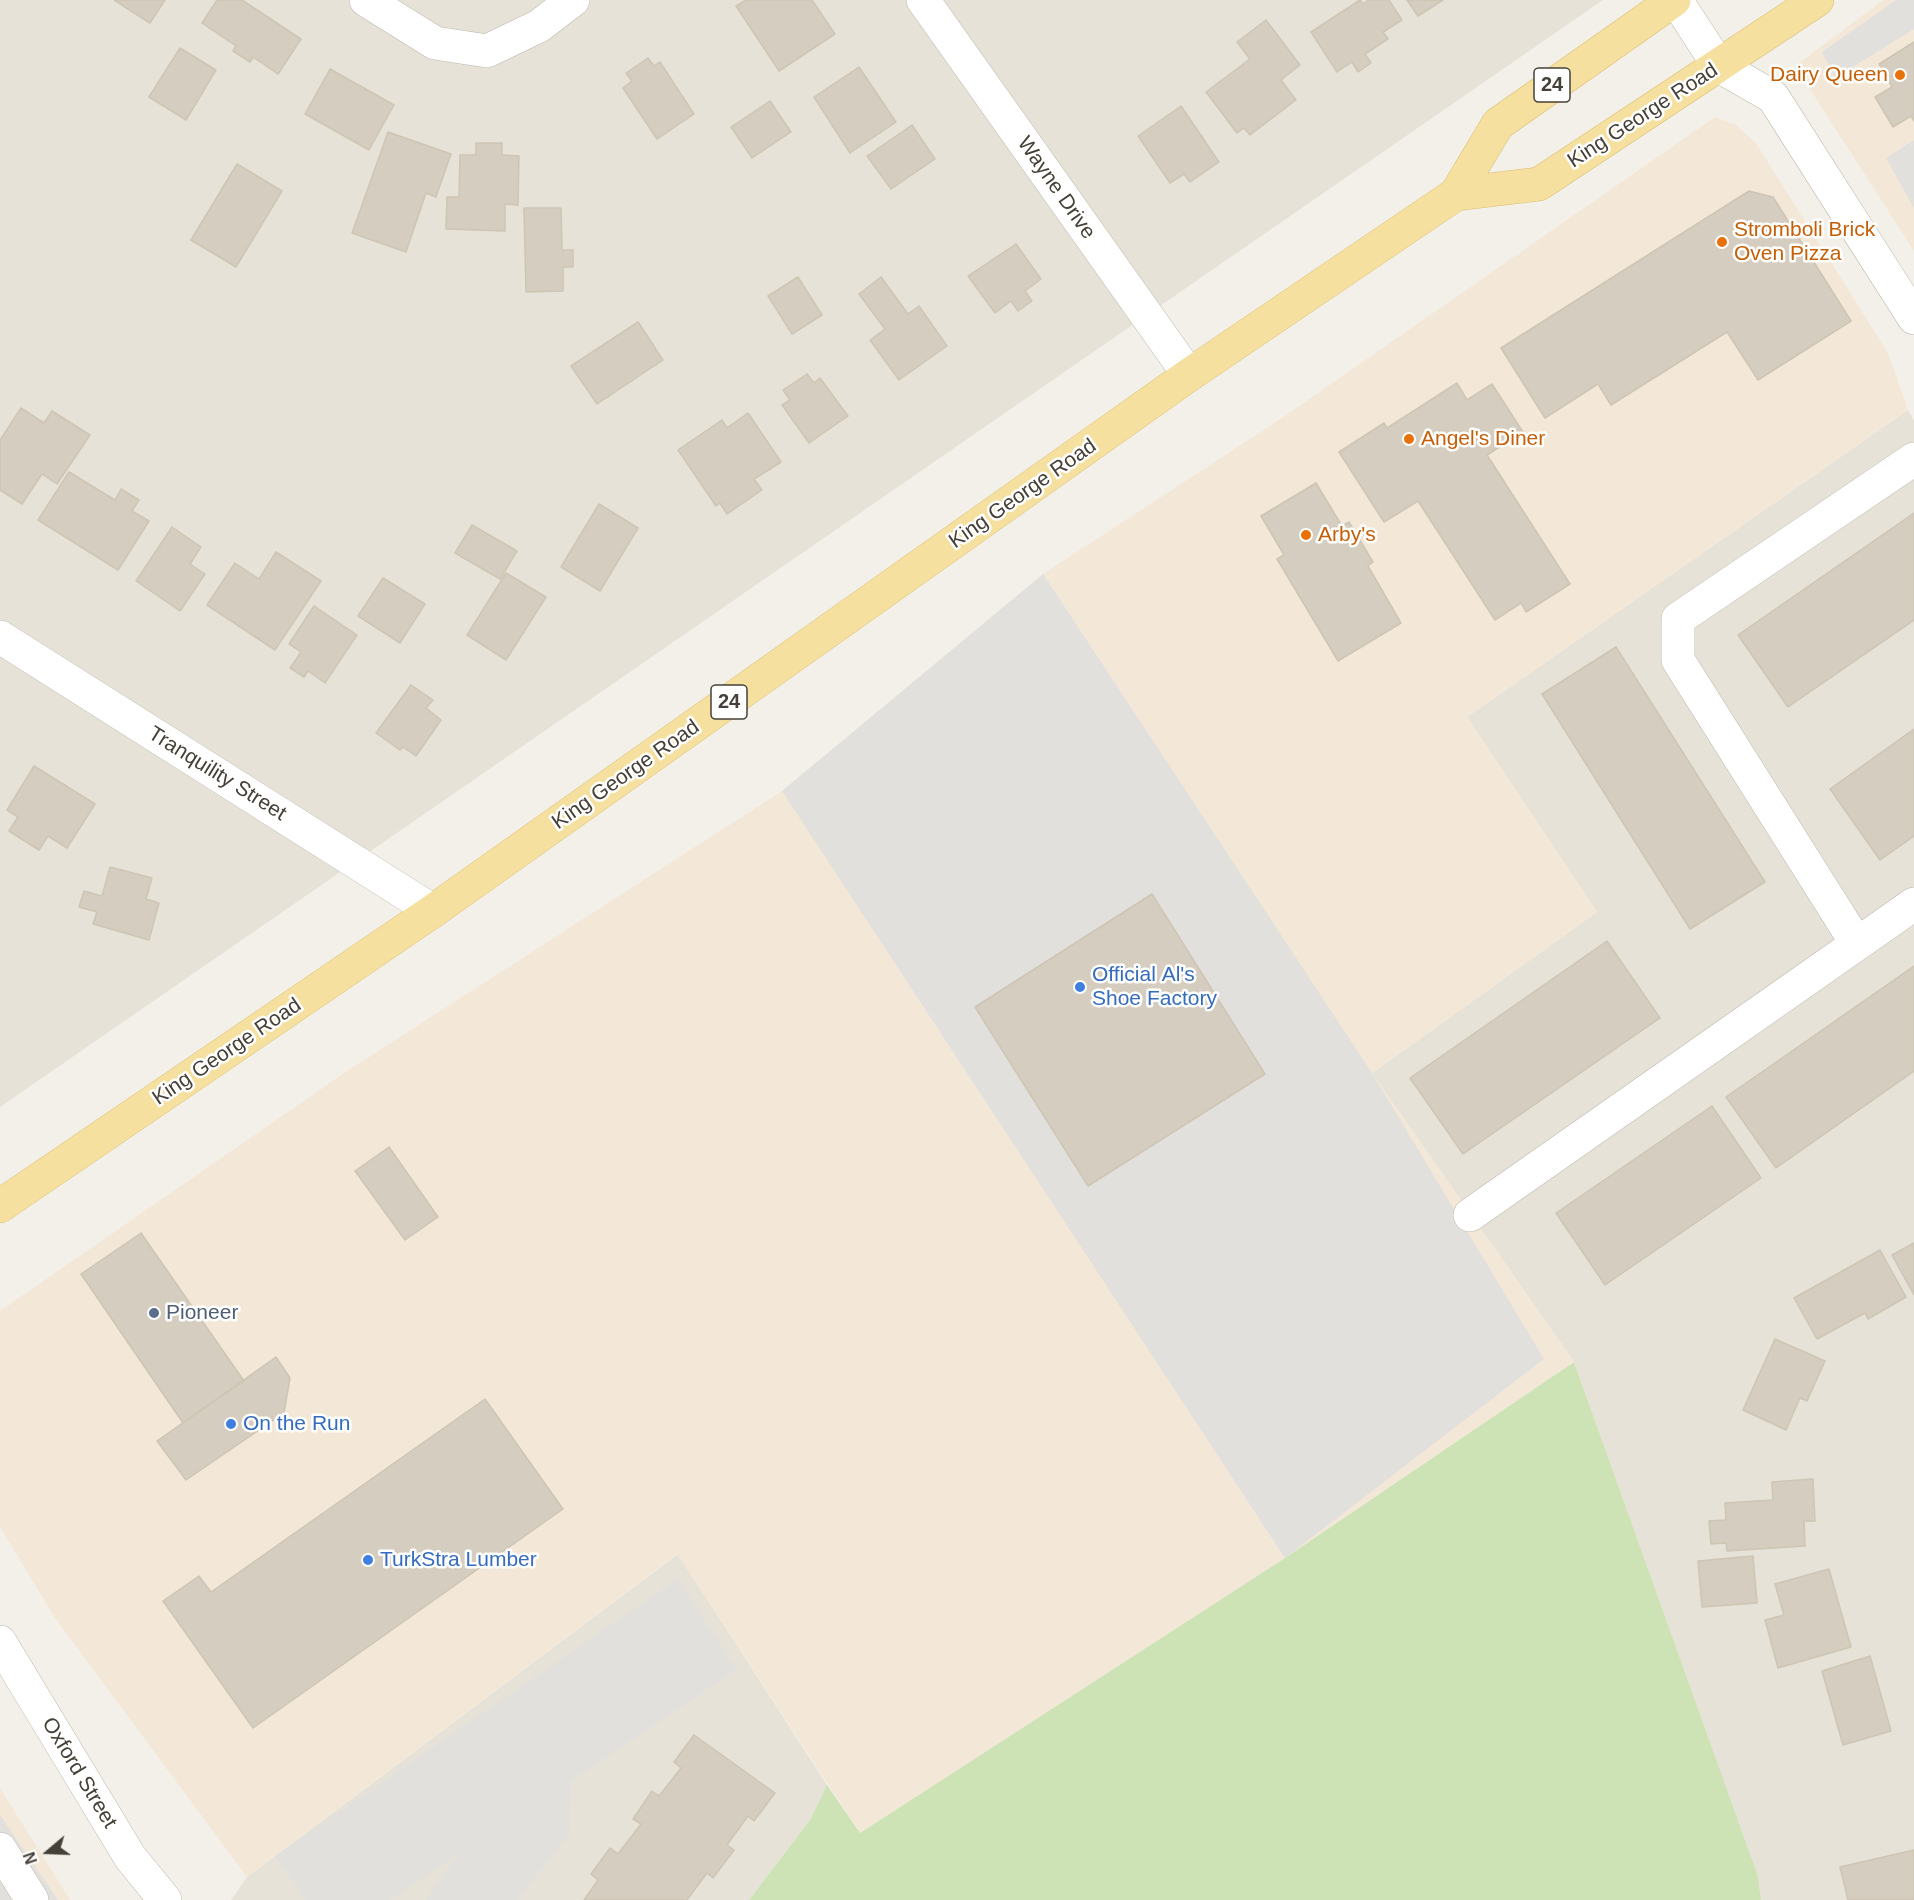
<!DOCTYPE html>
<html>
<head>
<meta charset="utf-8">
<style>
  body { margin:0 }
  #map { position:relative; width:1914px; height:1900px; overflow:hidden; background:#f3f0e9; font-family:Helvetica,sans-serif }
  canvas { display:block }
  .north { position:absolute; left:18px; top:1822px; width:60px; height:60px; -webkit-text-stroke:4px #fff; paint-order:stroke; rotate:251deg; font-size:16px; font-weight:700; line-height:24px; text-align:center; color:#464138 }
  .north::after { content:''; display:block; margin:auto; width:21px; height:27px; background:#464138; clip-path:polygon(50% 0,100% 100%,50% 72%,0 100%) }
</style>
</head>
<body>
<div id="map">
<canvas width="1914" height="1900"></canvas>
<div class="north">N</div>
</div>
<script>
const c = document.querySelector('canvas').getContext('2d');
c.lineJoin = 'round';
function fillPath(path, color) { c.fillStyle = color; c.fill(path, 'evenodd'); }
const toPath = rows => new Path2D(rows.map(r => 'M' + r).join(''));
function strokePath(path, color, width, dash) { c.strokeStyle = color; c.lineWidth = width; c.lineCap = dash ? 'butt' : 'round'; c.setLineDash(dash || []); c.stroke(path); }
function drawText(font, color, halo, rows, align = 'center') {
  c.font = font + ' Helvetica,sans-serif'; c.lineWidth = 5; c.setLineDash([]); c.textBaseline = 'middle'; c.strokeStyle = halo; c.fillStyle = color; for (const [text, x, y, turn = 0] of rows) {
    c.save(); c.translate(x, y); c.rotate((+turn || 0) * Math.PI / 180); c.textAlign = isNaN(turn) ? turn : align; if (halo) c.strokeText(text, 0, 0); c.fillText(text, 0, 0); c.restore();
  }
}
fillPath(toPath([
  [0,0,1603,0,0,1107],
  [1908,410,1914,421,1914,1900,1761,1900,1758,1876,1574,1362,1372,1073,1597,912,1467,717],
  [678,1554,827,1785,810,1820,749,1900,231,1900,247,1877]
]), '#e6e2d8');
fillPath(toPath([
  [1883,0,1914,0,1914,251,1795,66],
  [1715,117,1736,125,1756,143,1888,353,1908,410,1467,717,1597,912,1372,1073,1574,1362,1285,1558,860,1833,677,1554,247,1877,55,1618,0,1527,0,1311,347,1071,782,791,1043,574,1282,418],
  [0,1788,67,1895,71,1900,0,1900]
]), '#f3e8d7');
fillPath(toPath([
  [1574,1362,1758,1876,1761,1900,749,1900,810,1820,827,1785,860,1833,1285,1558]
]), '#cde3b6');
fillPath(toPath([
  [1896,0,1914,0,1914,29,1835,78,1822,52],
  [1914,140,1914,208,1886,158],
  [1043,574,1372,1073,1544,1359,1285,1558,782,791],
  [678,1579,736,1670,571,1781,569,1834,517,1900,426,1900,461,1852,389,1900,306,1900,275,1856],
  [0,1815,58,1900,0,1900]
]), '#e2e0dd');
const building = toPath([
  [114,0,165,0,150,23,114,0],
  [217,0,242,0,301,39,278,74,253,57,250,62,233,51,236,46,202,23,217,0],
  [746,0,812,0,835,34,779,71,736,6,746,0],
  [1360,0,1363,4,1369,0,1389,0,1402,20,1383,32,1388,39,1365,54,1371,63,1358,72,1352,62,1337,72,1311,32,1360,0],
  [1407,0,1443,0,1418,16,1407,0],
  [1266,20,1300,65,1281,80,1296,100,1250,135,1244,128,1237,133,1206,92,1250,59,1237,42,1266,20],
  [1914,42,1914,121,1911,116,1893,127,1875,97,1892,87,1879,64,1914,42],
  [180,48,216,70,186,120,149,97,180,48],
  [648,58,654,66,660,62,694,114,657,139,623,88,632,81,626,73,648,58],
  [859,67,896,122,850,153,814,97,859,67],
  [330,69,394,105,369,150,305,114,330,69],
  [770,101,791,132,752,158,731,127,770,101],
  [1181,106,1219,162,1190,182,1184,174,1170,183,1138,136,1181,106],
  [912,125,935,159,891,189,867,156,912,125],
  [388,132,451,154,436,197,426,193,406,252,352,233,388,132],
  [476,143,502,143,502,155,519,156,518,205,505,204,505,231,446,229,447,197,459,197,460,155,476,155,476,143],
  [237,164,282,191,236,267,191,240,237,164],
  [1749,191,1773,197,1851,321,1758,380,1727,332,1611,405,1598,384,1545,418,1501,348,1749,191],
  [524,208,561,208,562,250,573,250,573,267,563,267,563,291,526,292,524,208],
  [1016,244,1041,279,1025,291,1032,301,1018,311,1011,301,995,313,968,276,1016,244],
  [798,277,822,315,792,334,768,296,798,277],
  [881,277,908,314,919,306,947,346,899,380,870,340,885,329,859,294,881,277],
  [638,322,663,360,597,404,571,366,638,322],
  [807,374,814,383,820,378,848,416,809,443,782,405,790,400,783,390,807,374],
  [1457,383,1467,400,1492,384,1523,432,1487,455,1570,584,1526,612,1521,603,1495,620,1418,501,1384,522,1339,452,1384,423,1387,428,1457,383],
  [21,408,44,423,52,411,90,435,57,484,42,474,22,504,0,490,0,440,21,408],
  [748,413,781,462,754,479,762,490,727,514,720,503,716,506,678,450,722,420,727,428,748,413],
  [69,472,115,500,121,489,139,500,132,511,149,521,118,570,38,520,69,472],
  [1316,483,1342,526,1349,522,1373,562,1368,566,1401,623,1338,661,1277,559,1284,555,1261,516,1316,483],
  [599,504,638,528,600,591,561,567,599,504],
  [1914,513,1914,620,1788,707,1738,635,1914,513],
  [472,525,517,551,500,579,455,553,472,525],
  [172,527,201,547,190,564,205,574,180,611,136,581,172,527],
  [276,552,321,581,275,650,207,605,235,563,259,579,276,552],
  [506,573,546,597,506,660,467,635,506,573],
  [383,578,425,604,400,643,358,616,383,578],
  [314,606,357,635,325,683,308,671,304,677,290,668,301,652,289,644,314,606],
  [1616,647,1765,882,1690,929,1542,694,1616,647],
  [411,685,433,700,426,708,441,720,416,756,403,747,400,750,376,733,411,685],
  [1914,729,1914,836,1880,860,1830,789,1914,729],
  [34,766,95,804,67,848,48,836,39,850,9,831,18,817,7,810,34,766],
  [110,867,152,878,146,899,159,903,149,940,93,924,97,912,79,907,84,891,102,896,110,867],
  [1152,894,1265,1074,1088,1186,975,1007,1152,894],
  [1607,941,1660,1018,1463,1154,1410,1078,1607,941],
  [1914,966,1914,1071,1776,1168,1726,1097,1914,966],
  [1712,1106,1761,1178,1605,1285,1556,1213,1712,1106],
  [389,1147,438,1217,405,1240,355,1171,389,1147],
  [141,1233,244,1381,183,1423,81,1274,141,1233],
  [1914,1243,1914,1295,1892,1255,1914,1243],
  [1880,1250,1906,1297,1868,1319,1865,1313,1817,1339,1794,1298,1880,1250],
  [1775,1339,1825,1361,1807,1401,1800,1398,1786,1430,1743,1410,1775,1339],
  [276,1357,290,1378,284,1413,186,1480,157,1441,276,1357],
  [485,1399,563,1509,253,1728,163,1601,199,1576,211,1592,485,1399],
  [1813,1479,1815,1521,1804,1521,1805,1546,1727,1551,1726,1543,1711,1544,1709,1521,1726,1520,1725,1503,1773,1500,1772,1482,1813,1479],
  [1753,1556,1757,1603,1702,1607,1698,1561,1753,1556],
  [1829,1569,1851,1647,1778,1668,1765,1620,1784,1615,1775,1584,1829,1569],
  [1870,1656,1891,1731,1843,1745,1822,1671,1870,1656],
  [694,1735,775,1793,754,1821,748,1816,727,1845,734,1850,713,1878,707,1873,687,1900,584,1900,598,1880,591,1874,610,1848,618,1854,641,1824,633,1819,652,1791,659,1796,681,1768,674,1762,694,1735],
  [1914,1850,1914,1900,1848,1900,1840,1867,1914,1850]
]);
fillPath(building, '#d4cdc0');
strokePath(building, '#cec5b3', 1.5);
const minor = toPath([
  [366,0,435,43,487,51,539,26,573,0],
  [923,0,1189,375],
  [1676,0,1719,66,1773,97,1914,318],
  [0,637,433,911],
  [1857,944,1678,660,1678,619,1914,459],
  [1470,1215,1914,904],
  [0,1642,130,1857,165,1900],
  [0,1849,32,1900]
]);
const major = toPath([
  [1456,194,1539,184,1817,0],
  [0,1206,433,911,1189,375,1456,194,1498,124,1674,0]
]);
strokePath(minor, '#beb8ad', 34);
strokePath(major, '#d9be71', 34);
strokePath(minor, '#fff', 33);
strokePath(major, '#f5e0a0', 33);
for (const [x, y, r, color] of [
  [1900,75,6,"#e8710a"],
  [1722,242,6,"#e8710a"],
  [1409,439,6,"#e8710a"],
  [1306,535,6,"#e8710a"],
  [1080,987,6,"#3f7fe0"],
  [154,1313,6,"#5c6f8a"],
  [231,1424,6,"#3f7fe0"],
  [368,1560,6,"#3f7fe0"]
]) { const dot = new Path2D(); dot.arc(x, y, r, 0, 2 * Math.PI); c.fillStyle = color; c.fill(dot); strokePath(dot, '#fff', 2); }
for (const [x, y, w] of [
  [1552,85,36],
  [729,702,36]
]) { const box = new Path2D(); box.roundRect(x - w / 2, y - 17, w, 34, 4.5); c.fillStyle = '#fff'; c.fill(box); strokePath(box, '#464138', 1.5); }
drawText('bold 20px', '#464138', null, [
  ["24",1552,85],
  ["24",729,702]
]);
drawText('21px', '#c56008', '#fff', [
  ["Dairy Queen",1888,75,"right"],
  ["Stromboli Brick",1734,230],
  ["Oven Pizza",1734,254],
  ["Angel's Diner",1421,439],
  ["Arby's",1318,535]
], 'left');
drawText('21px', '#464138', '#fff', [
  ["King George Road",1643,116,-33],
  ["Wayne Drive",1056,188,55],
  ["King George Road",1023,494,-35],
  ["Tranquility Street",217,774,32],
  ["King George Road",626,775,-35],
  ["King George Road",227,1052,-34],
  ["Oxford Street",79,1773,59]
]);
drawText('21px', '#366cbe', '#fff', [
  ["Official Al's",1092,975],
  ["Shoe Factory",1092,999],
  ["On the Run",243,1424],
  ["TurkStra Lumber",380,1560]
], 'left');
drawText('21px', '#4e5e75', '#fff', [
  ["Pioneer",166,1313]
], 'left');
</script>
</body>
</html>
